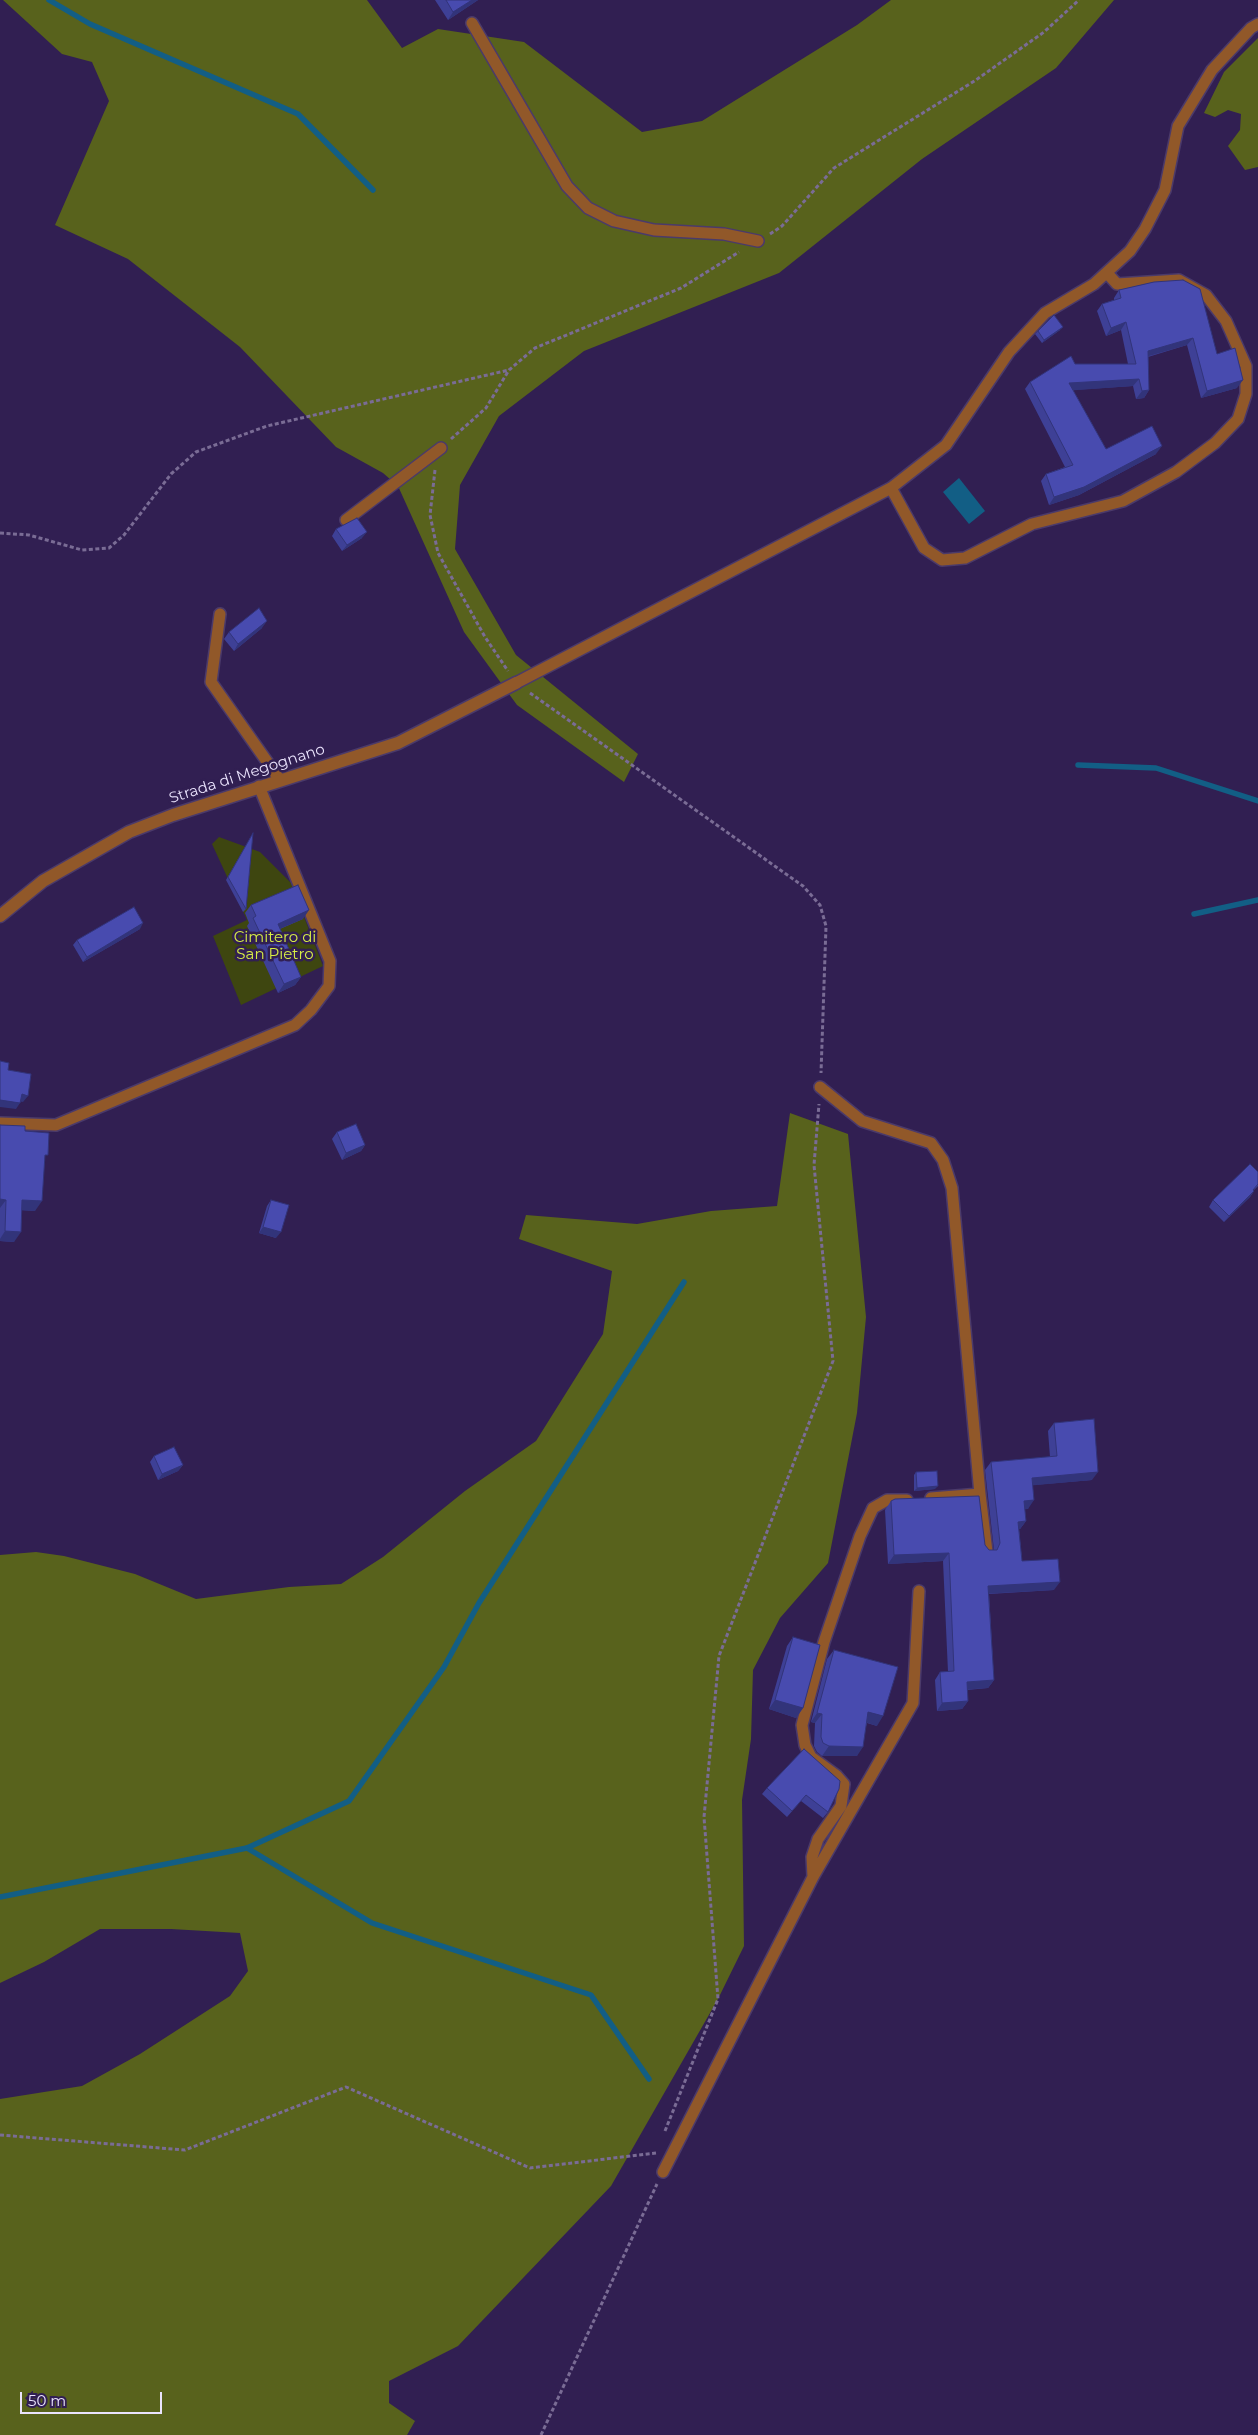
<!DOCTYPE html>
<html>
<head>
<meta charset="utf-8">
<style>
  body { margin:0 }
  #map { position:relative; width:1258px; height:2435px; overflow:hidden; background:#311f52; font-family:Montserrat,sans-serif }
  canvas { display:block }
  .scale { position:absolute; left:20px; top:2392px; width:142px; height:22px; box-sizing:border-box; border:2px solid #eae3fd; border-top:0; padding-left:6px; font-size:15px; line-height:18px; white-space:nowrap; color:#eae3fd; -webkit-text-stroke:4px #311f52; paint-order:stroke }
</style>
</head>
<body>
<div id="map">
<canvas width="1258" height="2435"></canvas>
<div class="scale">50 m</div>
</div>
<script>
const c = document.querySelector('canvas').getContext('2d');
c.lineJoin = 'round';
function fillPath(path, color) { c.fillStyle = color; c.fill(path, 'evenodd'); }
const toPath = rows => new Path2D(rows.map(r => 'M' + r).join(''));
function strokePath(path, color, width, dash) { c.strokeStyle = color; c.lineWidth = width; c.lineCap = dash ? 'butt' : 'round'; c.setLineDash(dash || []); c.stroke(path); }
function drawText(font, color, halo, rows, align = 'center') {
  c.font = font + ' Montserrat,sans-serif'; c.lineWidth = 5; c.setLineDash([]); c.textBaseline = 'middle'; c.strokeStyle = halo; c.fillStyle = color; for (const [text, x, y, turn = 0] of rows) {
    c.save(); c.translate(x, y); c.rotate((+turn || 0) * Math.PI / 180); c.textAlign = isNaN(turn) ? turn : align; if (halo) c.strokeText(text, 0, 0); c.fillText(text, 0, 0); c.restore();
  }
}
fillPath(toPath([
  [219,837,260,852,291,883,323,966,241,1005,213,936,247,920,212,844]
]), '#3e4610');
fillPath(toPath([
  [3,0,367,0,402,48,438,29,524,42,642,132,702,121,857,25,891,0,1114,0,1056,68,922,159,779,273,584,351,499,416,460,485,455,549,516,655,638,754,624,782,517,705,464,632,398,486,383,473,336,447,240,347,128,259,55,225,109,101,92,62,62,54],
  [1258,38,1258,167,1245,170,1228,146,1240,130,1241,114,1228,110,1215,117,1204,113,1224,72],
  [790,1113,848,1134,866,1317,857,1413,828,1563,780,1618,753,1670,751,1739,742,1800,744,1946,718,1999,611,2186,458,2346,389,2381,389,2403,415,2421,407,2435,0,2435,0,2099,82,2086,140,2054,230,1996,248,1971,240,1933,171,1929,100,1929,44,1962,0,1983,0,1555,36,1552,64,1556,135,1574,196,1599,289,1587,341,1584,383,1557,465,1491,536,1441,603,1334,612,1271,519,1239,526,1215,637,1224,711,1211,777,1206]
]), '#58621c');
fillPath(toPath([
  [959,478,985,511,969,524,943,492]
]), '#125e85');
strokePath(toPath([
  [49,0,90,24,298,114,373,190],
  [1078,765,1156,768,1258,801],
  [1194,914,1258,900],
  [247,1848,372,1923,591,1995,649,2079],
  [0,1897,247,1848,349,1801,444,1667,479,1603,684,1282]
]), '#125e85', 5.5);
const service = toPath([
  [472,23,567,186,588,208,614,221,654,230,724,234,758,241],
  [891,488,924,548,942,560,965,558,1032,524,1123,501,1176,472,1215,443,1238,419,1246,394,1246,366,1226,321,1206,295,1179,280,1117,284,1107,273],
  [346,520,441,448],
  [220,614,211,682,280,780],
  [516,683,891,488,946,445,1009,352,1045,313,1094,284,1130,251,1145,229,1165,190,1178,126,1212,70,1251,28,1258,24],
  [820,1087,862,1121,931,1143,943,1160,952,1188,980,1494,931,1498],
  [0,1123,56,1125,295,1025,311,1010,329,986,330,961,259,786],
  [980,1494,987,1552],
  [813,1877,812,1857,818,1839,841,1806,844,1784,837,1776,811,1757,805,1745,802,1725,824,1642,860,1536,873,1508,887,1500,907,1500],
  [663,2172,813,1877,913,1703,919,1591]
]);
const minor = toPath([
  [0,916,43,881,129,832,173,815,398,743,516,683]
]);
strokePath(service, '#4b3a6a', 14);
strokePath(minor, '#4b3a6a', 15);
strokePath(toPath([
  [770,234,782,226,834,168,976,80,1044,32,1079,0],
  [451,439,486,408,509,370,535,348,681,288,739,252],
  [435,470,430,515,438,553,485,637,508,671],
  [0,533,29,535,82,550,109,548,124,535,171,474,196,452,267,426,509,370],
  [530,693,803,886,820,905,826,926,821,1073],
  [665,2131,718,1999,704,1817,719,1656,833,1361,814,1165,819,1104],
  [0,2135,185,2150,346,2087,530,2168,656,2153],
  [541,2435,657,2184]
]), '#7a6c95', 3, [4, 2.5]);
strokePath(service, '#915829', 11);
strokePath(minor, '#915829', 12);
fillPath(toPath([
  [435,0,478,0,448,20],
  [1154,282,1217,354,1237,388,1201,398,1187,345,1148,357,1149,390,1144,398,1136,399,1133,386,1073,390,1106,449,1156,454,1079,495,1049,505,1041,481,1046,474,1065,467,1025,389,1030,382,1075,364,1128,364,1121,330,1106,336,1097,311,1102,304,1114,300,1114,298,1119,290],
  [1060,330,1042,343,1035,334,1038,331],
  [336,529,362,538,342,551,332,536],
  [262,628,234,651,224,639,229,632],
  [253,833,246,909,243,912,226,880],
  [251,905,303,919,280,929,301,977,295,985,278,993,247,926,249,923,245,913],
  [140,929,83,962,73,945,77,940],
  [0,1125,25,1131,45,1160,35,1211,22,1210,14,1242,0,1241],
  [337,1132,365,1145,361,1151,342,1160,332,1139],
  [1258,1172,1258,1186,1254,1190,1254,1191,1250,1197,1224,1222,1209,1207,1213,1200],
  [271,1200,276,1238,259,1233,267,1206],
  [1054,1423,1092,1480,1033,1485,1028,1509,1024,1509,1026,1521,1020,1529,1019,1529,1022,1561,1054,1590,989,1594,994,1680,988,1688,967,1690,968,1701,962,1709,937,1711,935,1680,940,1672,948,1672,943,1561,888,1564,885,1510,891,1501,985,1545,989,1550,994,1550,985,1470,991,1462,1050,1457,1048,1431],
  [154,1456,183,1465,178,1471,158,1480,150,1462],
  [916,1472,935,1489,914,1491,914,1475],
  [793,1637,803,1708,796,1718,769,1709,787,1646],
  [834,1650,877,1726,867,1723,857,1756,822,1756,817,1752,814,1746,815,1723,811,1722,827,1659],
  [804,1749,828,1812,823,1818,801,1801,787,1817,762,1794,767,1788]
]), '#3e4096');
fillPath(toPath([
  [472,0,478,0,448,20,453,12],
  [1126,322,1121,330,1106,336,1111,328],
  [1063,327,1060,330,1042,343,1044,340],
  [1193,338,1187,345,1142,358,1148,351],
  [1139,379,1133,386,1064,391,1069,383],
  [1243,380,1237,388,1201,398,1207,391],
  [1149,390,1144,398,1136,399,1142,391],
  [1162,446,1156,454,1079,495,1049,505,1054,497],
  [367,532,362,538,342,551,347,545],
  [267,621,262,628,234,651,238,644],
  [309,910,303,919,272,932,278,924],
  [143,923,140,929,83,962,87,957],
  [301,977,295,985,278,993,284,984],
  [22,1094,28,1096,23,1102,17,1101],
  [0,1100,20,1103,16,1109,0,1107],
  [365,1145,361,1151,342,1160,346,1153],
  [1254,1191,1250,1197,1224,1222,1229,1216],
  [0,1199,6,1200,0,1208],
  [22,1200,42,1201,35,1211,15,1210],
  [263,1227,281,1232,276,1238,259,1233],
  [5,1231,21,1232,14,1242,0,1241,0,1239],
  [183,1465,178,1471,158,1480,162,1474],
  [1098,1472,1092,1480,1026,1486,1032,1478],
  [938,1486,935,1489,914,1491,917,1488],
  [1034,1500,1028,1509,1018,1510,1024,1501],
  [1026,1521,1020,1529,1012,1530,1018,1522],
  [949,1553,943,1561,888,1564,894,1555],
  [1060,1582,1054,1590,982,1594,988,1586],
  [994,1680,988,1688,961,1690,967,1682],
  [775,1700,803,1708,796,1718,769,1709],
  [968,1701,962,1709,937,1711,942,1703],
  [868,1712,883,1716,877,1726,862,1721],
  [817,1713,822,1714,815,1723,811,1722],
  [829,1746,863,1747,857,1756,822,1756]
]), '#32347a');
const building = toPath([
  [446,0,472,0,453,12,446,0],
  [1183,280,1200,289,1217,354,1235,348,1243,380,1207,391,1193,338,1148,351,1149,390,1142,391,1139,379,1069,383,1106,449,1152,426,1162,446,1084,487,1054,497,1046,474,1073,465,1030,382,1071,356,1075,364,1136,364,1126,322,1111,328,1102,304,1121,298,1119,290,1154,282,1183,280],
  [1054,315,1063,327,1044,340,1038,331,1054,315],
  [357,518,367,532,347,545,336,529,357,518],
  [259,608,267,621,238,644,229,632,259,608],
  [253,833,246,909,228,877,253,833],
  [298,885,309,910,278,924,301,977,284,984,253,918,256,916,251,905,298,885],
  [134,907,143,923,87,957,77,940,134,907],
  [0,1061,9,1063,8,1070,31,1074,28,1096,22,1094,20,1103,0,1100,0,1061],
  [356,1124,365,1145,346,1153,337,1132,356,1124],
  [0,1125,25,1126,25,1131,49,1133,48,1155,45,1155,42,1201,22,1200,21,1232,5,1231,6,1200,0,1199,0,1125],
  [1250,1164,1258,1172,1258,1184,1253,1190,1254,1191,1229,1216,1213,1200,1250,1164],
  [271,1200,289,1205,281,1232,263,1227,271,1200],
  [1094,1419,1098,1472,1032,1478,1034,1500,1024,1501,1026,1521,1018,1522,1022,1561,1058,1559,1060,1582,988,1586,994,1680,967,1682,968,1701,942,1703,940,1672,954,1671,949,1553,894,1555,891,1501,895,1499,979,1496,985,1545,989,1550,997,1550,1000,1543,991,1462,1057,1456,1054,1423,1094,1419],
  [174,1447,183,1465,162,1474,154,1456,174,1447],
  [937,1471,938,1486,917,1488,916,1472,937,1471],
  [793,1637,820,1645,803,1708,775,1700,793,1637],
  [834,1650,898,1667,883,1716,868,1712,863,1747,829,1746,823,1743,821,1737,822,1714,817,1713,834,1650],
  [804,1749,840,1781,839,1789,828,1812,806,1795,792,1811,767,1788,804,1749]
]);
fillPath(building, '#484baf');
strokePath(building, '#32347a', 1);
drawText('15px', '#eae3fd', '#311f52', [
  ["Strada di Megognano",247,774,-18]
]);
drawText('15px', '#d7ee45', '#311f52', [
  ["Cimitero di",275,938],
  ["San Pietro",275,955]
]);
</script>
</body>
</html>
